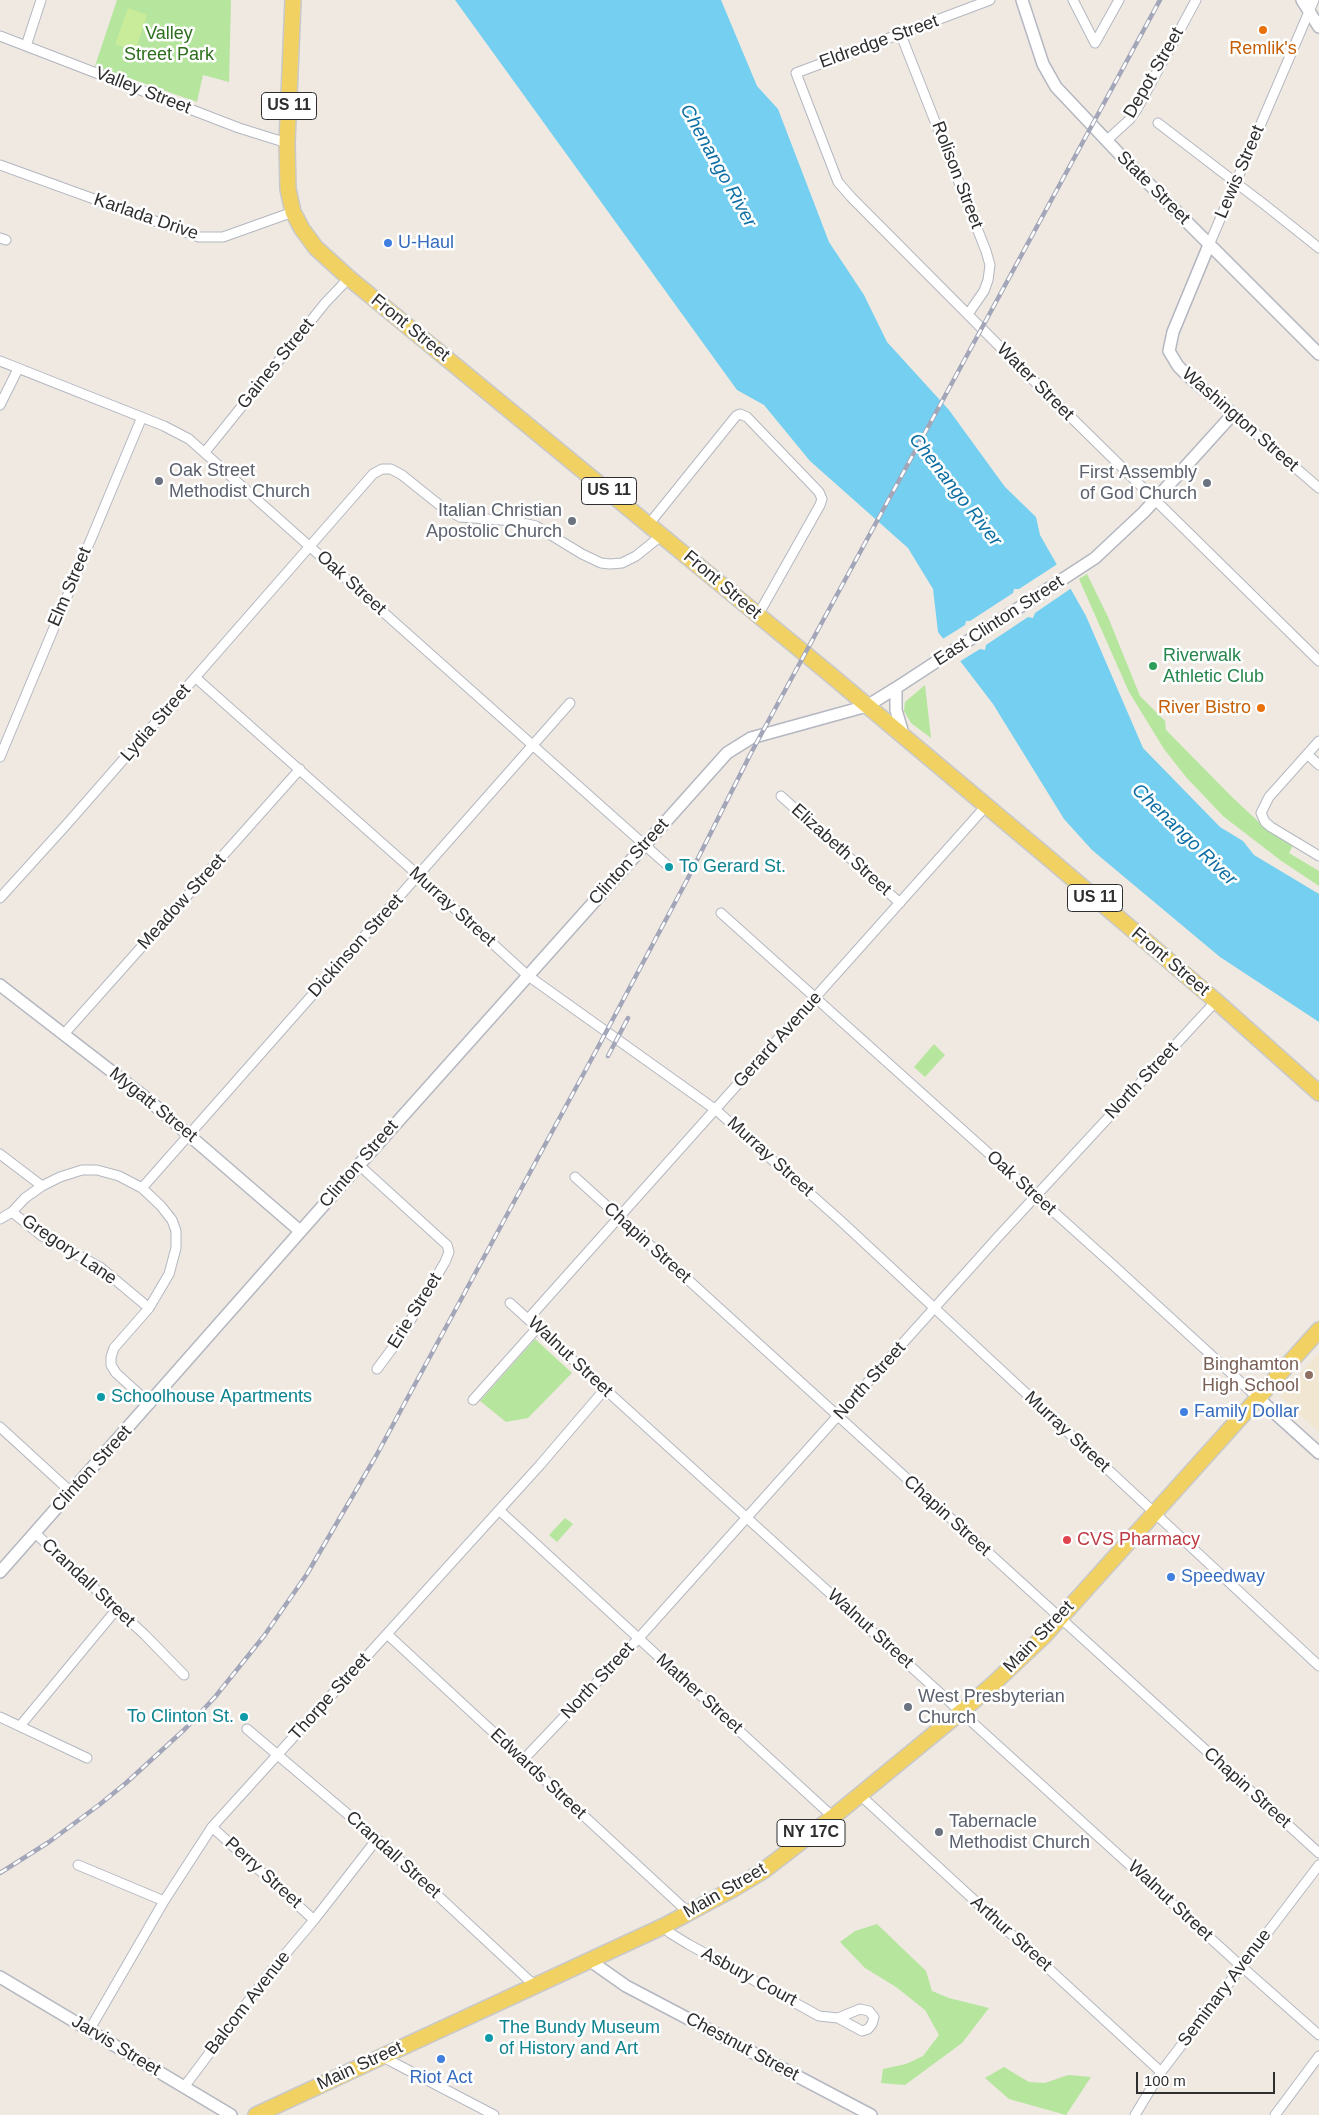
<!DOCTYPE html>
<html>
<head>
<meta charset="utf-8">
<style>
  body { margin:0 }
  #map { position:relative; width:1319px; height:2115px; overflow:hidden; background:#efe9e1; font-family:Arial,sans-serif }
  canvas { display:block }
  .scale { position:absolute; left:1136px; top:2072px; width:139px; height:22px; box-sizing:border-box; border:2px solid #2e2e2e; border-top:0; padding-left:6px; font-size:15px; line-height:18px; white-space:nowrap; color:#2e2e2e; -webkit-text-stroke:4px #fff; paint-order:stroke }
</style>
</head>
<body>
<div id="map">
<canvas width="1319" height="2115"></canvas>
<div class="scale">100 m</div>
</div>
<script>
const c = document.querySelector('canvas').getContext('2d');
c.lineJoin = 'round';
function fillPath(path, color) { c.fillStyle = color; c.fill(path, 'evenodd'); }
const toPath = rows => new Path2D(rows.map(r => 'M' + r).join(''));
function strokePath(path, color, width, dash) { c.strokeStyle = color; c.lineWidth = width; c.lineCap = dash ? 'butt' : 'round'; c.setLineDash(dash || []); c.stroke(path); }
function drawText(font, color, halo, rows, align = 'center') {
  c.font = font + ' Arial,sans-serif'; c.lineWidth = 5; c.setLineDash([]); c.textBaseline = 'middle'; c.strokeStyle = halo; c.fillStyle = color; for (const [text, x, y, turn = 0] of rows) {
    c.save(); c.translate(x, y); c.rotate((+turn || 0) * Math.PI / 180); c.textAlign = isNaN(turn) ? turn : align; if (halo) c.strokeText(text, 0, 0); c.fillText(text, 0, 0); c.restore();
  }
}
fillPath(toPath([
  [1319,1353,1319,1432,1280,1396]
]), '#f0e6d1');
fillPath(toPath([
  [117,0,231,0,229,82,203,75,197,102,95,66],
  [1087,574,1108,617,1140,696,1165,721,1166,730,1232,797,1263,826,1293,845,1289,853,1319,871,1319,886,1280,860,1223,816,1186,777,1164,749,1129,692,1079,579],
  [925,685,931,738,911,723,904,711,905,702],
  [934,1044,945,1055,925,1077,914,1067],
  [535,1339,572,1373,528,1418,506,1422,480,1401],
  [565,1518,573,1524,557,1542,549,1535],
  [877,1924,926,1971,932,1991,949,1998,989,2008,962,2043,905,2085,881,2083,883,2069,906,2064,923,2056,939,2035,925,2010,896,1987,865,1968,840,1942,855,1931],
  [1004,2067,1029,2082,1045,2083,1068,2075,1091,2077,1066,2115,1009,2099,985,2078]
]), '#b6e59e');
fillPath(toPath([
  [128,8,147,15,135,51,115,44]
]), '#c9ec9a');
fillPath(toPath([
  [455,0,721,0,757,86,778,109,829,242,864,295,887,342,949,410,1005,487,1036,517,1040,535,1086,616,1143,748,1220,827,1243,841,1254,855,1319,894,1319,1022,1220,957,1092,850,1064,819,993,704,938,632,933,589,908,548,810,461,764,405,737,390]
]), '#75cff0');
fillPath(toPath([
  [1059,563,1073,587,1035,613,1033,618,1028,617,986,645,985,650,980,649,959,662,941,640,965,625,966,621,970,621,1013,593,1014,589,1019,589]
]), '#efe9e1');
const minor = toPath([
  [990,0,796,73,838,182,851,197,1025,372,1319,661],
  [1073,0,1095,43,1119,0],
  [901,35,986,251,990,265,988,280,984,291,968,314],
  [0,36,239,128,287,143],
  [26,46,41,0],
  [1158,123,1265,205,1319,248],
  [1106,141,1129,120,1137,109,1196,0],
  [0,165,199,237,223,237,293,212],
  [0,238,6,240],
  [1209,245,1314,0],
  [0,361,164,426,189,439,666,864],
  [0,405,18,369],
  [1233,414,1319,488],
  [205,452,326,302,349,278],
  [649,524,736,416,740,414,747,417,819,492,822,499,820,505,758,615],
  [196,678,418,875,527,975,716,1110,842,1222,1319,1666],
  [1319,741,1269,797,1261,813,1265,822,1271,827,1319,856],
  [1307,754,1319,765],
  [0,757,142,417],
  [781,796,900,903],
  [0,898,67,824,373,474,382,469,391,469,402,475,442,507,460,517,515,521,536,526,582,554,601,563,610,564,622,563,636,556,662,535],
  [721,913,1113,1265,1258,1398],
  [64,1034,300,769],
  [0,1154,42,1186],
  [359,1165,447,1245,449,1252,445,1262,400,1338,377,1369],
  [575,1177,1319,1853],
  [142,1188,570,703],
  [12,1212,42,1236,100,1267,149,1308],
  [0,1219,12,1212,25,1198,42,1186,60,1177,82,1170,97,1170,119,1176,142,1188,161,1206,172,1220,176,1231,176,1248,169,1274,149,1308,114,1348,111,1357,111,1365,116,1373,150,1404],
  [510,1303,1241,1966,1319,2035],
  [529,1318,986,806],
  [473,1400,538,1327],
  [0,1427,71,1492],
  [499,1510,833,1817],
  [35,1533,145,1635,184,1675],
  [387,1634,689,1913],
  [0,1717,87,1758],
  [20,1726,116,1610],
  [247,1729,377,1839,534,1985],
  [523,1760,638,1639,997,1238,1216,1001],
  [860,1795,1161,2072],
  [212,1827,314,1920],
  [78,1865,164,1901],
  [664,1926,670,1933,688,1944,819,2016,838,2018],
  [860,2009,869,2011,874,2017,872,2024,868,2029,862,2031,838,2018,860,2009],
  [90,2029,164,1901,212,1827,540,1465,605,1389],
  [381,2056,494,2115],
  [184,2087,271,1971,314,1920,377,1839],
  [1135,2115,1161,2072,1319,1865],
  [1275,2115,1319,2056]
]);
const tertiary = toPath([
  [1022,0,1043,64,1056,87,1125,160,1319,354],
  [1302,0,1319,27],
  [896,688,896,710,904,737],
  [0,985,146,1098,300,1231],
  [1258,1398,1319,1453],
  [0,1572,359,1165,727,753,751,738,867,706,896,688,1095,558,1144,512,1186,466,1233,414,1188,376,1178,366,1169,351,1173,332,1209,245],
  [589,1960,626,1986,871,2115],
  [0,1977,231,2115]
]);
const primary = toPath([
  [293,0,287,143,288,189,293,212,302,229,316,248,349,278,826,671,1052,861,1216,1001,1319,1093],
  [256,2115,664,1926,733,1889,763,1871,833,1817,962,1711,992,1685,1044,1636,1319,1330]
]);
strokePath(minor, '#b4b7c1', 11);
strokePath(tertiary, '#b4b7c1', 14);
strokePath(primary, '#c9c9c9', 18);
strokePath(minor, '#fff', 9);
strokePath(tertiary, '#fff', 11);
strokePath(primary, '#f2d163', 15);
const rail = toPath([
  [608,1056,628,1018],
  [0,1873,49,1842,99,1805,126,1783,185,1729,215,1697,264,1636,307,1574,376,1456,597,1049,687,880,751,753,1160,0]
]);
strokePath(rail, '#a3a6b8', 4.5);
strokePath(rail, '#fff', 2.5, [8]);
for (const [x, y, r, color] of [
  [1263,30,5,"#e8710a"],
  [388,243,5,"#3f7fe0"],
  [159,481,5,"#6b7280"],
  [1207,483,5,"#6b7280"],
  [572,521,5,"#6b7280"],
  [1153,666,5,"#2e9e5b"],
  [1261,708,5,"#e8710a"],
  [669,867,5,"#0f9aa8"],
  [1309,1375,5,"#8d6e63"],
  [101,1397,5,"#0f9aa8"],
  [1184,1412,5,"#3f7fe0"],
  [1067,1540,5,"#e0444e"],
  [1171,1577,5,"#3f7fe0"],
  [908,1707,5,"#6b7280"],
  [244,1717,5,"#0f9aa8"],
  [939,1832,5,"#6b7280"],
  [489,2038,5,"#0f9aa8"],
  [441,2059,5,"#3f7fe0"]
]) { const dot = new Path2D(); dot.arc(x, y, r, 0, 2 * Math.PI); c.fillStyle = color; c.fill(dot); strokePath(dot, '#fff', 2); }
for (const [x, y, w] of [
  [289,106,55],
  [609,491,55],
  [1095,898,55],
  [811,1833,68]
]) { const box = new Path2D(); box.roundRect(x - w / 2, y - 13.5, w, 27, 4); c.fillStyle = '#fff'; c.fill(box); strokePath(box, '#2e2e2e', 1); }
drawText('bold 16px', '#2e2e2e', null, [
  ["US 11",289,106],
  ["US 11",609,491],
  ["US 11",1095,898],
  ["NY 17C",811,1833]
]);
drawText('18px', '#2c6e1b', '#fff', [
  ["Valley",169,34],
  ["Street Park",169,55]
]);
drawText('18px', '#2e2e2e', '#fff', [
  ["Eldredge Street",879,42,-20],
  ["Depot Street",1154,73,-60],
  ["Valley Street",143,91,21],
  ["Lewis Street",1240,172,-67],
  ["Rolison Street",957,175,69],
  ["State Street",1153,188,45],
  ["Karlada Drive",146,217,19],
  ["Front Street",410,328,39],
  ["Gaines Street",276,364,-51],
  ["Water Street",1035,382,45],
  ["Washington Street",1240,420,41],
  ["Oak Street",351,583,42],
  ["Front Street",722,585,40],
  ["Elm Street",70,587,-67],
  ["East Clinton Street",999,621,-33],
  ["Lydia Street",156,723,-49],
  ["Elizabeth Street",841,850,42],
  ["Clinton Street",629,862,-48],
  ["Meadow Street",182,902,-48],
  ["Murray Street",452,907,42],
  ["Dickinson Street",356,946,-48],
  ["Front Street",1170,962,40],
  ["Gerard Avenue",778,1040,-48],
  ["North Street",1142,1081,-47],
  ["Mygatt Street",153,1105,39],
  ["Murray Street",770,1157,42],
  ["Clinton Street",359,1164,-49],
  ["Oak Street",1021,1183,42],
  ["Chapin Street",647,1243,42],
  ["Gregory Lane",69,1250,34],
  ["Erie Street",415,1311,-58],
  ["Walnut Street",570,1357,43],
  ["North Street",870,1381,-48],
  ["Murray Street",1067,1432,43],
  ["Clinton Street",92,1469,-48],
  ["Chapin Street",947,1516,42],
  ["Crandall Street",88,1583,43],
  ["Walnut Street",870,1629,42],
  ["Main Street",1039,1637,-46],
  ["North Street",598,1681,-47],
  ["Mather Street",699,1694,42],
  ["Thorpe Street",330,1697,-48],
  ["Edwards Street",538,1774,43],
  ["Chapin Street",1247,1788,42],
  ["Crandall Street",393,1855,42],
  ["Perry Street",263,1873,42],
  ["Main Street",725,1891,-30],
  ["Walnut Street",1170,1901,43],
  ["Arthur Street",1011,1934,42],
  ["Asbury Court",749,1977,28],
  ["Seminary Avenue",1225,1988,-53],
  ["Balcom Avenue",248,2003,-52],
  ["Jarvis Street",116,2046,31],
  ["Chestnut Street",742,2047,28],
  ["Main Street",360,2066,-25]
]);
drawText('18px', '#c56008', '#fff', [
  ["Remlik's",1263,49],
  ["River Bistro",1251,708,"right"]
]);
drawText('18px', '#366cbe', '#fff', [
  ["U-Haul",398,243],
  ["Family Dollar",1194,1412],
  ["Speedway",1181,1577],
  ["Riot Act",441,2078,"center"]
], 'left');
drawText('18px', '#5b616d', '#fff', [
  ["Oak Street",169,471],
  ["Methodist Church",169,492],
  ["First Assembly",1197,473,"right"],
  ["of God Church",1197,494,"right"],
  ["Italian Christian",562,511,"right"],
  ["Apostolic Church",562,532,"right"],
  ["West Presbyterian",918,1697],
  ["Church",918,1718],
  ["Tabernacle",949,1822],
  ["Methodist Church",949,1843]
], 'left');
drawText('18px', '#27864d', '#fff', [
  ["Riverwalk",1163,656],
  ["Athletic Club",1163,677]
], 'left');
drawText('18px', '#0d838f', '#fff', [
  ["To Gerard St.",679,867],
  ["Schoolhouse Apartments",111,1397],
  ["To Clinton St.",234,1717,"right"],
  ["The Bundy Museum",499,2028],
  ["of History and Art",499,2049]
], 'left');
drawText('18px', '#785e54', '#fff', [
  ["Binghamton",1299,1365],
  ["High School",1299,1386]
], 'right');
drawText('18px', '#be3a42', '#fff', [
  ["CVS Pharmacy",1077,1540]
], 'left');
drawText('italic 19px', '#0d6fa3', '#fff', [
  ["Chenango River",718,166,61],
  ["Chenango River",955,490,52],
  ["Chenango River",1184,835,44]
]);
</script>
</body>
</html>
